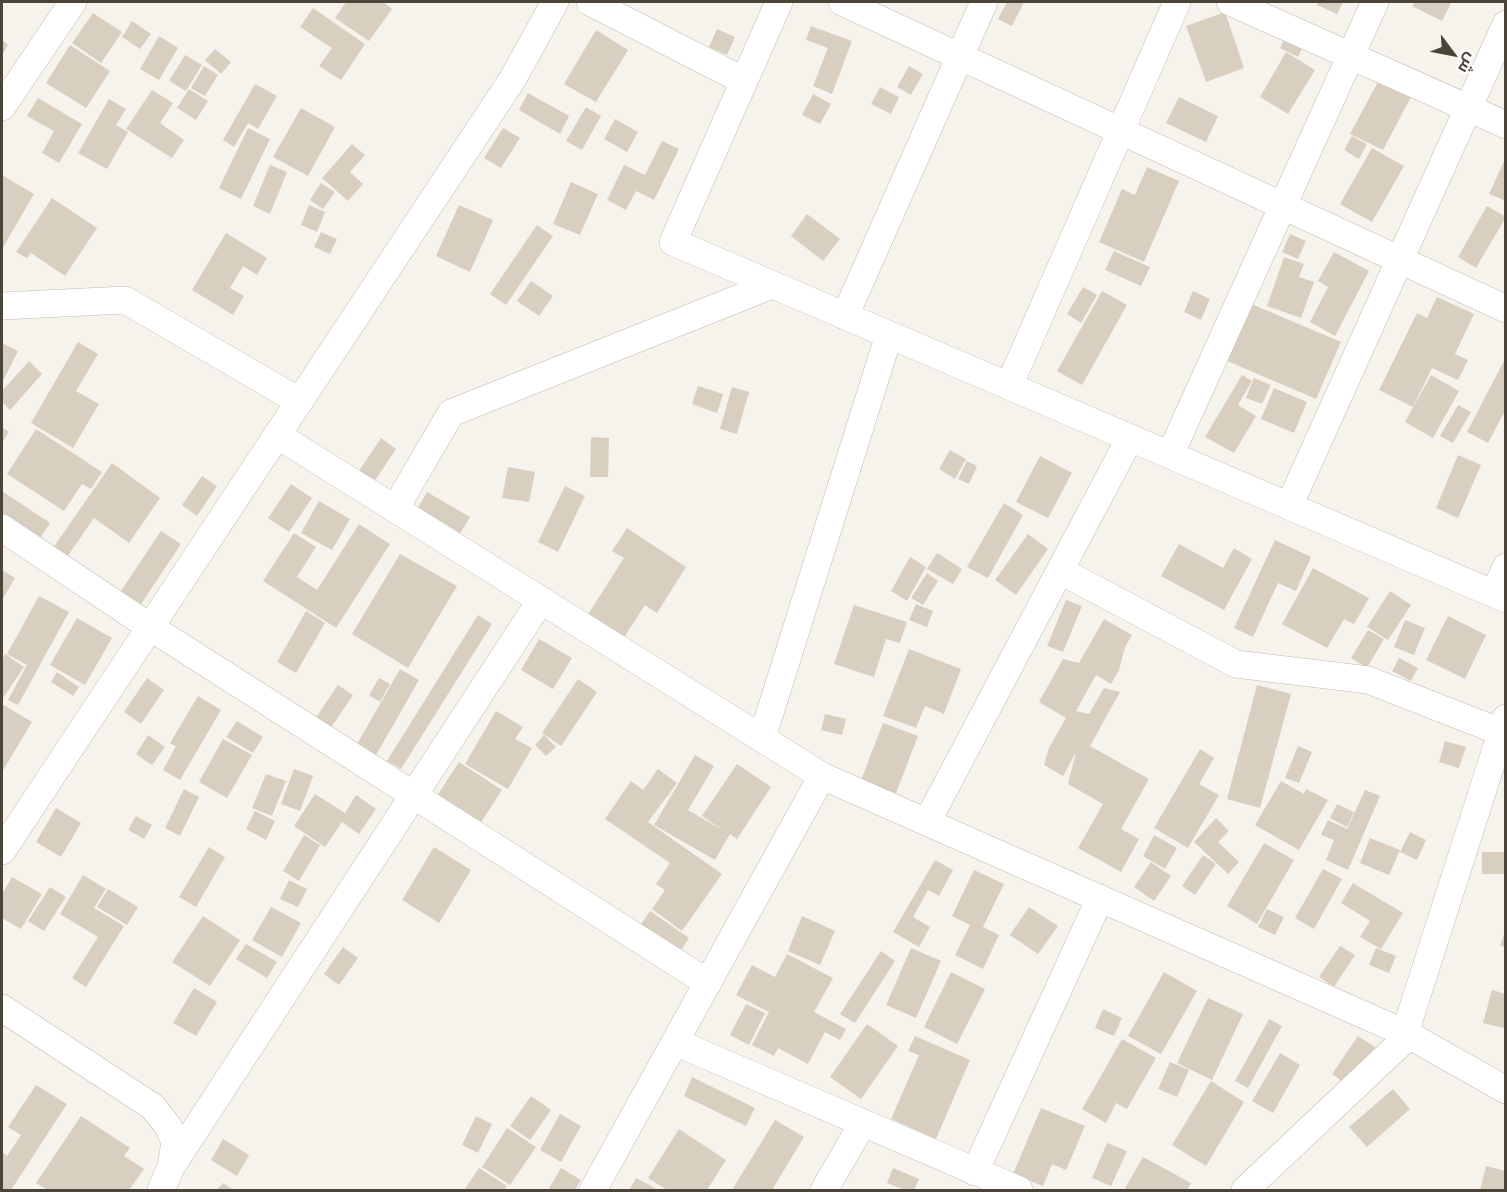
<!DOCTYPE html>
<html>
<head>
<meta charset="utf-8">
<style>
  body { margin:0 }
  #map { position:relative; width:1507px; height:1192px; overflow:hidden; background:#f6f3ec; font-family:"Golos Text",Cairo,sans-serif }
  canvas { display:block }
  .frame { position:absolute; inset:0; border:3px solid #4b4439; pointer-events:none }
  .north { position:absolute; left:1423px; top:24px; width:60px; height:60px; -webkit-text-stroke:4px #fff; paint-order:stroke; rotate:122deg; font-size:16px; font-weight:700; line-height:24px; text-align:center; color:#4b4439 }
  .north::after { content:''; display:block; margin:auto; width:21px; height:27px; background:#4b4439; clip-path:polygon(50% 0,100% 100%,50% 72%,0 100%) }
</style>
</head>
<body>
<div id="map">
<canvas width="1507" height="1192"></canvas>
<div class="frame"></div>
<div class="north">ش</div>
</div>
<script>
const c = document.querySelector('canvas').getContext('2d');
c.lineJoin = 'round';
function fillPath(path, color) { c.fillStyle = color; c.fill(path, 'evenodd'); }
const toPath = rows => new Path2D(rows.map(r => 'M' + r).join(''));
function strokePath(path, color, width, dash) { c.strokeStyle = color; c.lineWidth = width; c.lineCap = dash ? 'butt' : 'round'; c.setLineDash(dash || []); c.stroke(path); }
fillPath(toPath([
  [346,2,383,2,392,9,369,41,335,18],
  [1007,2,1024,2,1012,26,998,19],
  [1318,2,1343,2,1337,14,1317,5],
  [1415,2,1448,2,1451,3,1442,21,1412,6],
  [313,8,365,44,341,80,319,66,332,48,300,27],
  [1225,12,1244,68,1206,82,1186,26],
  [93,13,122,32,101,63,72,43],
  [132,21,151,34,140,49,122,37],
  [811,26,852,41,832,94,813,86,828,48,806,40],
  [717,29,735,37,727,55,709,47],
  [596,30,628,50,596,102,564,84],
  [1288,32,1306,40,1298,57,1280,48],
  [159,36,178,48,159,80,140,69],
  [2,40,8,45,2,55],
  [70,45,110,71,86,108,46,83],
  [215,49,231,62,221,74,205,60],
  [1286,52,1315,70,1288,114,1260,97],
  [185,55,202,65,186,91,169,81],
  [204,66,218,75,205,96,191,88],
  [909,66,923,74,911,95,897,87],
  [1380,78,1412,95,1383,150,1350,134],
  [255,84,277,96,258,129,248,123,234,147,223,140],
  [880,87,899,97,891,114,871,104],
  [189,89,208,101,196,120,177,108],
  [152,90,173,103,160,123,184,140,172,158,126,129],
  [528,93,569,116,560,134,519,110],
  [813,94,831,104,820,124,802,115],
  [1179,97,1218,116,1206,142,1166,123],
  [38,98,82,124,59,163,42,153,54,131,27,116],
  [109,99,126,109,116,125,128,132,107,169,78,153],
  [586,107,601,116,582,150,566,141],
  [301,108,335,127,308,176,273,157],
  [615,119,638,132,627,152,604,139],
  [248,128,270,139,241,199,219,188],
  [503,128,520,138,501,168,484,158],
  [1352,136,1367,144,1359,159,1344,150],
  [662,141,679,149,654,200,636,191,626,210,607,200,624,165,645,175],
  [352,144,365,155,350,172,363,184,348,201,322,178],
  [1372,148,1404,166,1372,222,1340,204],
  [1506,157,1506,201,1489,194],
  [270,165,287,172,270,214,253,206],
  [1147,167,1179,181,1144,262,1099,242,1122,189,1135,195],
  [2,175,34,194,2,249],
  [571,182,598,194,580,235,553,224],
  [321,183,335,192,323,209,310,200],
  [52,198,97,228,65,276,31,253,27,258,16,252],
  [309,205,325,212,317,232,301,225],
  [459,205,493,220,470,272,436,256],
  [1487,206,1506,217,1476,268,1458,257],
  [807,214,840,239,823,261,791,236],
  [537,225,553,236,506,305,490,294],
  [321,232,337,239,330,254,314,247],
  [226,233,267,258,257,275,243,266,230,288,244,296,233,315,192,290],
  [1290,234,1306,241,1298,259,1282,252],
  [1114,251,1150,267,1141,286,1105,270],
  [1334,252,1369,271,1335,336,1310,322,1328,287,1318,281],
  [1284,257,1304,264,1299,277,1314,282,1301,318,1267,306],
  [531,281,553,296,539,316,517,301],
  [1083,287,1097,295,1081,323,1067,314],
  [1102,291,1127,305,1082,385,1057,371],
  [1193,291,1210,299,1201,320,1184,312],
  [1437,297,1474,314,1455,354,1468,360,1458,380,1432,368,1413,407,1379,390,1417,313,1427,318],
  [1249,303,1341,342,1316,399,1225,360],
  [78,342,98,354,76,391,99,404,73,448,31,423],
  [2,343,18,351,2,383],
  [1506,357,1506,409,1488,443,1467,432],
  [29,361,42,374,10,410,2,402,2,391],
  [1242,375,1252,381,1238,405,1256,416,1234,453,1205,437],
  [1431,375,1459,391,1433,438,1405,422],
  [1254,378,1271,385,1262,404,1246,398],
  [698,386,723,394,717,413,692,404],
  [732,387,749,392,737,434,720,429],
  [1274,388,1307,402,1294,433,1261,419],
  [1458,405,1471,412,1453,443,1440,436],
  [2,427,9,432,2,443],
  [36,429,102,472,91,489,82,484,64,511,7,474],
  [591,437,609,438,608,477,590,477],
  [381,438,396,449,374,482,359,471],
  [950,450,966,459,955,479,939,469],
  [1458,455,1481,465,1458,518,1436,508],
  [1040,456,1072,473,1048,518,1016,502],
  [967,461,977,466,969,484,958,479],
  [112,463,160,498,129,543,94,518,67,557,53,548],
  [508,467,535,472,529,502,502,498],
  [202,476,217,486,197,516,182,505],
  [291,484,312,498,289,532,268,518],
  [565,486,585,496,558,552,538,542],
  [2,491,50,523,39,540,2,515],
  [427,492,470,517,458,537,416,511],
  [319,501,350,519,332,550,301,533],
  [1004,503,1023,515,988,578,967,567],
  [359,524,390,544,336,628,263,581,294,533,316,547,297,577,317,590],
  [627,528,686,567,657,613,645,605,623,639,587,616,624,558,612,551],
  [161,531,181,544,141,604,121,591],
  [1028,534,1048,549,1016,595,995,580],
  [1275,540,1311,557,1296,591,1278,583,1253,637,1234,628],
  [1179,544,1223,568,1234,548,1252,559,1224,610,1161,576],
  [937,553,962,569,953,584,927,569],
  [400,554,457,586,408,668,352,634],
  [910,557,926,567,907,601,891,591],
  [1313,568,1369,598,1354,624,1344,619,1327,648,1282,624],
  [2,570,15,578,2,600],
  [927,573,938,581,923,605,911,598],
  [1390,591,1411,605,1388,640,1367,627],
  [39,596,69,612,18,705,8,700,27,665,7,654],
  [1066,600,1082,606,1063,652,1047,646],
  [916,604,933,611,927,627,909,620],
  [854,605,907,622,900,643,886,639,874,677,834,664],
  [306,611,325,623,296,673,277,662],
  [478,615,492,624,401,769,387,761],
  [1448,616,1486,635,1465,679,1426,660],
  [77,618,112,638,85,685,50,665],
  [1104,619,1132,635,1125,647,1119,670,1111,684,1096,675,1076,711,1089,714,1104,688,1120,692,1090,746,1149,779,1121,829,1139,839,1121,872,1078,848,1103,804,1068,784,1076,752,1063,776,1044,765,1049,748,1066,718,1039,702,1063,659,1079,663],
  [1405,620,1425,628,1414,655,1394,647],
  [1368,630,1384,639,1367,668,1351,658],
  [539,639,572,658,553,689,521,670],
  [909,649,961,669,944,714,925,706,916,728,883,716],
  [5,654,24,667,3,698,2,697,2,660],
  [1399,658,1418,668,1411,681,1392,671],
  [400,669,419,680,375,757,356,746],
  [57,672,79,687,73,696,51,682],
  [147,678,164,690,141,724,124,712],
  [379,678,390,684,380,702,369,695],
  [578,679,597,692,561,746,542,733],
  [338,685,353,695,330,729,315,719],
  [1257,685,1291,694,1260,808,1227,799],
  [198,696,221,710,180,780,163,770,176,746,170,743],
  [2,704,32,722,2,772],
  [496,711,523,727,515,739,532,748,508,789,465,764],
  [825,714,846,719,842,735,821,730],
  [237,721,263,737,253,753,226,737],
  [883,723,918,736,896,793,861,780],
  [148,735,165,747,152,765,136,754],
  [544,735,556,747,546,756,535,745],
  [223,739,252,755,227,798,199,782],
  [1445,741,1466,747,1459,768,1439,762],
  [1298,746,1312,752,1299,783,1285,778],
  [1200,749,1214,758,1199,784,1219,795,1188,848,1154,828],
  [695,755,714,766,688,810,724,831,702,816,737,764,771,787,737,839,730,834,715,860,654,825],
  [459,762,502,790,478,827,435,799],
  [294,769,313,776,300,811,281,804],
  [658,769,677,783,648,822,722,874,682,931,652,909,665,890,656,884,670,863,605,819,631,781,643,790],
  [266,774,286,781,272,816,252,808],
  [1281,781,1304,794,1306,789,1328,800,1299,850,1255,825],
  [184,789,199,797,180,836,165,828],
  [1365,790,1380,796,1348,870,1326,860,1334,840,1321,835,1328,820,1347,829],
  [315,794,345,813,356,795,376,809,359,834,342,822,325,847,294,826],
  [1337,804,1354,812,1347,827,1330,818],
  [56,808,81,823,61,857,36,842],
  [255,811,275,821,266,840,246,829],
  [136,816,152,825,144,839,128,830],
  [1216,818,1229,831,1218,842,1239,862,1228,874,1194,842],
  [1410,832,1426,840,1417,860,1400,852],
  [304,835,320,845,299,881,283,871],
  [1154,835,1177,848,1165,869,1143,856],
  [1370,838,1400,850,1389,875,1360,863],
  [1264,843,1294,860,1257,924,1227,906],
  [209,847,225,857,196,907,179,897],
  [434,847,471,870,439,923,402,900],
  [1482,852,1506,852,1506,874,1482,874],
  [1203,855,1216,864,1195,895,1182,886],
  [935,860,953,870,939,896,928,890,913,917,930,927,919,947,893,932],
  [1151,862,1171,876,1154,901,1134,887],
  [1323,869,1342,879,1314,929,1295,918],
  [974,870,1004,884,983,927,999,935,983,969,955,955,970,925,952,916],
  [83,875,106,889,94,908,124,926,86,987,72,978,98,937,60,914],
  [12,877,42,894,21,929,2,918,2,894],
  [289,880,307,889,298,907,280,899],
  [1353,883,1403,913,1381,949,1360,937,1370,921,1341,903],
  [50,887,66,897,44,931,28,921],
  [108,889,138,907,127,925,97,907],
  [271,907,301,923,282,957,252,940],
  [1029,907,1058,926,1038,954,1010,935],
  [1267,909,1284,917,1275,935,1258,927],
  [650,911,689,938,679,953,640,926],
  [203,916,240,940,210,986,172,962],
  [802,916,835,931,820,965,788,951],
  [1505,931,1506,931,1506,947,1500,946],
  [246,944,277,962,267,978,236,959],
  [1340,946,1355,955,1334,987,1319,977],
  [343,947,358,958,339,985,324,974],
  [911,948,941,961,916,1018,886,1005],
  [1376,948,1396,956,1389,973,1369,965],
  [881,951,895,961,855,1023,840,1014],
  [787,954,833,978,814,1012,846,1029,840,1040,825,1032,808,1064,778,1048,774,1056,752,1045,769,1012,736,995,752,965,775,977],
  [951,972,985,989,957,1044,924,1027],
  [1164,972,1197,991,1161,1054,1128,1036],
  [194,988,217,1002,196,1036,173,1023],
  [1492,990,1506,994,1506,1021,1504,1028,1483,1023],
  [1208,998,1243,1014,1212,1080,1177,1063],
  [746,1004,765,1013,749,1045,730,1035],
  [1103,1009,1122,1018,1114,1036,1095,1028],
  [1269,1019,1282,1026,1248,1088,1235,1081],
  [867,1024,898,1046,861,1099,830,1077],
  [915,1036,970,1060,936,1139,891,1119,919,1055,908,1051],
  [1358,1036,1375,1047,1349,1086,1332,1074],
  [1122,1039,1156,1058,1127,1109,1116,1103,1106,1123,1082,1109],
  [1280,1053,1300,1065,1273,1113,1252,1101],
  [1170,1062,1189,1070,1177,1097,1158,1089],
  [692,1077,755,1108,746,1126,684,1096],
  [1211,1081,1244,1102,1206,1166,1172,1145],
  [36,1085,67,1104,11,1190,2,1190,2,1152,7,1156,21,1135,8,1127],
  [1393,1089,1410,1109,1367,1147,1349,1127],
  [531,1096,551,1110,530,1140,510,1126],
  [1041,1108,1085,1126,1066,1170,1052,1164,1043,1186,1013,1174],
  [560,1114,581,1126,561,1162,540,1150],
  [81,1116,130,1148,124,1156,144,1169,129,1190,48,1190,36,1183],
  [476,1116,492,1124,478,1153,462,1145],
  [775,1120,804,1137,772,1190,732,1190],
  [507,1128,536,1147,510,1185,482,1167],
  [679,1129,726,1160,707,1190,667,1190,648,1178],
  [223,1139,249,1155,237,1176,211,1160],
  [1107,1143,1127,1151,1111,1186,1092,1178],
  [1143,1157,1191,1183,1187,1190,1124,1190],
  [1486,1166,1506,1171,1506,1190,1480,1190],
  [479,1168,507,1186,504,1190,464,1190],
  [561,1168,581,1180,575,1190,548,1190],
  [893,1168,919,1179,914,1190,905,1190,887,1183],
  [636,1178,655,1188,654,1190,629,1190],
  [223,1183,233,1190,217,1190]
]), '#d8cfc1');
const minor = toPath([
  [590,2,744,81],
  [779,2,673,242,1506,599],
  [842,2,1506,309],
  [1230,2,1506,125],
  [2,107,73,2],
  [2,306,125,300,299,401],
  [845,316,984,2],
  [1009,386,1177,2],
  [277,435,822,776,1405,1033,1506,1090],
  [1170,455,1375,2],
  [1289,506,1506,24],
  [395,509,451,413,772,285],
  [2,528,150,627,708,983],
  [1061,571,1236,664,1368,680,1501,732],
  [1494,594,1506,567],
  [762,738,889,335],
  [927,822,1130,438],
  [2,851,512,80,555,2],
  [2,1008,153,1107,168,1126,175,1142,171,1167,161,1190],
  [675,1042,1019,1190],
  [171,1167,541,600],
  [975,1172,1100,898],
  [593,1190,822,776],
  [824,1190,863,1123],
  [1245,1190,1402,1042,1506,718]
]);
strokePath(minor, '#c2bbae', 28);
strokePath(minor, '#fff', 27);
</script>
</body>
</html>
